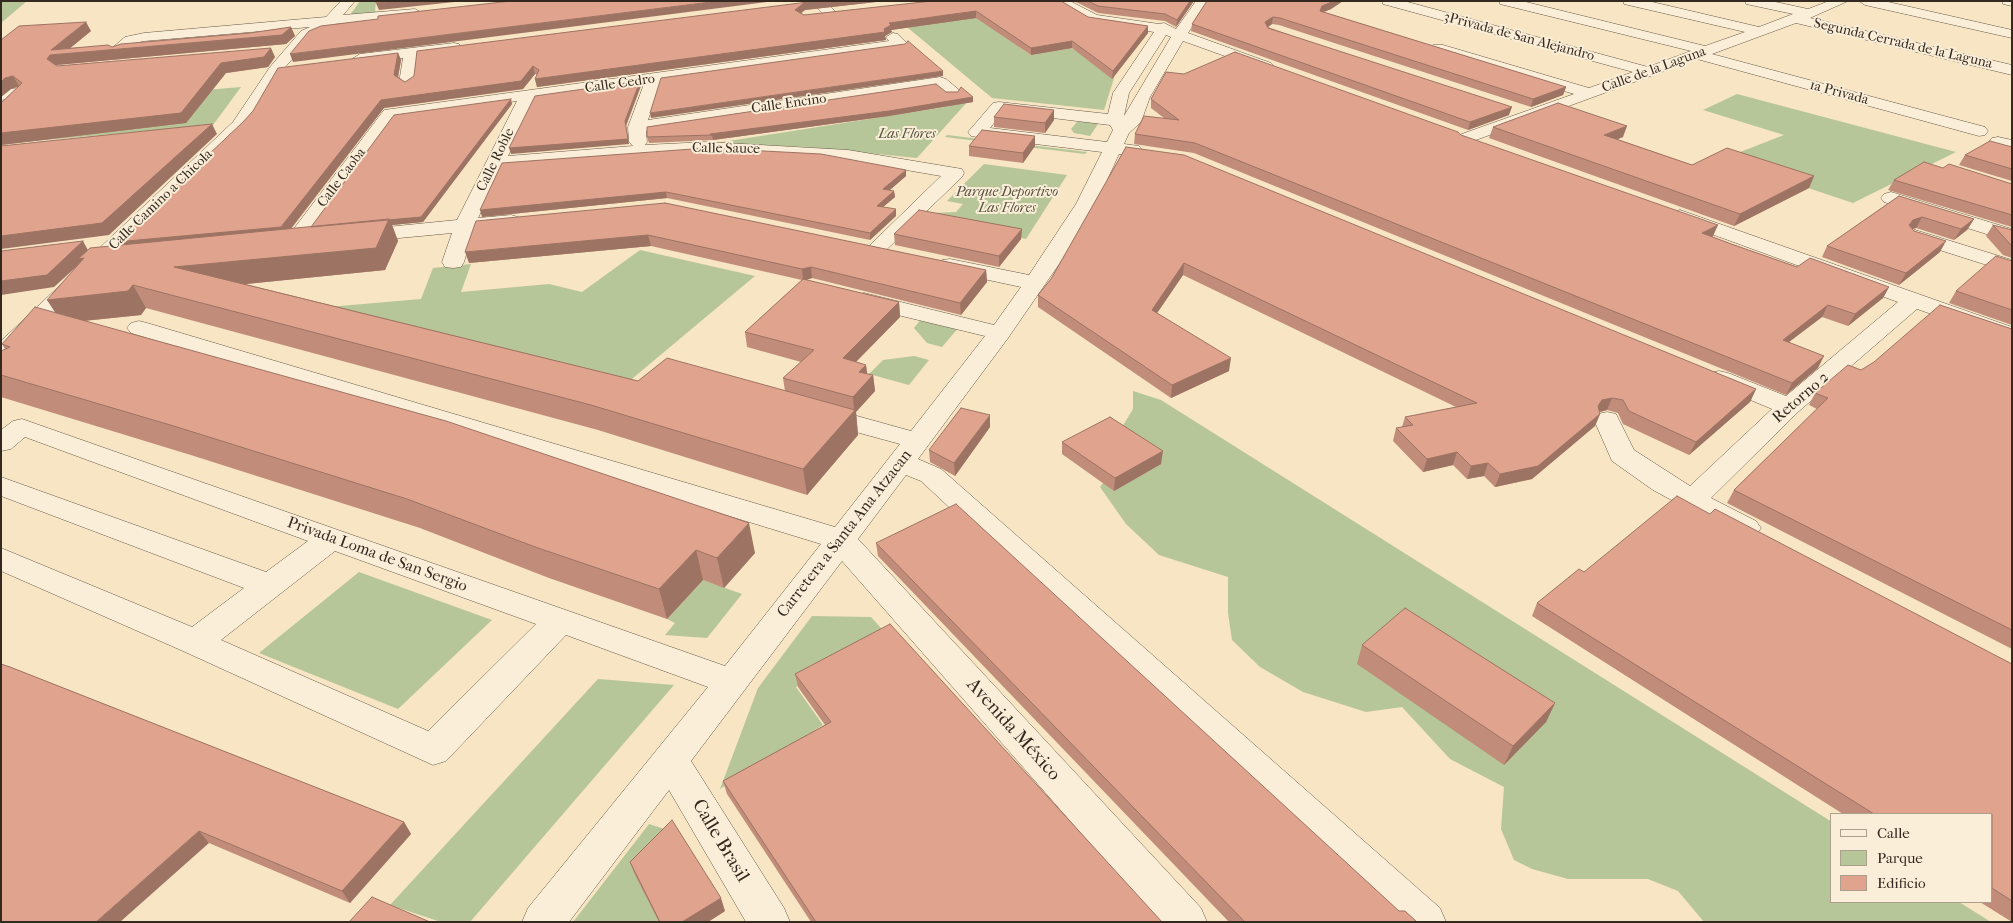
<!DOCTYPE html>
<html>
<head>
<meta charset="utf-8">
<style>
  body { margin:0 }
  #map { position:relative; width:2013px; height:923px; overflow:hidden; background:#f7e5c3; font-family:"IM FELL French Canon",serif }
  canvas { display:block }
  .frame { position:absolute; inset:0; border:2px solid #342920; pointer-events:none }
  .legend { position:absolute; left:1830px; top:813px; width:162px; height:90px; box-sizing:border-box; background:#faeed8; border:1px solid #ab9f8e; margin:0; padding:6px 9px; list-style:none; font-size:15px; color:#342920 }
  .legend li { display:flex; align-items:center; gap:10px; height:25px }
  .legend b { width:25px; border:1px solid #ab9f8e }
</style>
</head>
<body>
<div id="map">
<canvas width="2013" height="923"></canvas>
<div class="frame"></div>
<ul class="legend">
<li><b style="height:6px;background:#faeed8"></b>Calle</li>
<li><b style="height:14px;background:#b7c698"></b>Parque</li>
<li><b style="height:14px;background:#e0a48e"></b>Edificio</li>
</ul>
</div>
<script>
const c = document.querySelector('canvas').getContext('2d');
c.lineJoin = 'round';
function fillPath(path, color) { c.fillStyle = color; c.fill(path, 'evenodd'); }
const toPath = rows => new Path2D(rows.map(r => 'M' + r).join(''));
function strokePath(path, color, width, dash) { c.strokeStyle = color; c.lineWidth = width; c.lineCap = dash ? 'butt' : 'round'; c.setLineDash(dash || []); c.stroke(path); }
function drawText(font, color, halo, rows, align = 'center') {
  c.font = font + ' "IM FELL French Canon",serif'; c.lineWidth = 4; c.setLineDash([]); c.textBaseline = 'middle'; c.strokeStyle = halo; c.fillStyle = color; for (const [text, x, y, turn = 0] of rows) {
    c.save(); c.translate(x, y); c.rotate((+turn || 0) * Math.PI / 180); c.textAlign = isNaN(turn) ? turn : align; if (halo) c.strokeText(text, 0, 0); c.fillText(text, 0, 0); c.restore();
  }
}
fillPath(toPath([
  [1,1,27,1,1,23],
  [360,1,376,1,375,11,379,12,377,15,347,19],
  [889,12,1012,14,1019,47,1031,55,1072,48,1115,75,1104,110,992,98],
  [241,87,213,125,1,144,1,121,18,106],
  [1737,94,1956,152,1853,203,1722,159,1784,135,1703,110],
  [969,100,917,158,807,147,716,143,945,107],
  [1085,120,1100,121,1090,136,1074,133,1071,129,1077,122],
  [947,135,1087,152,1085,154,945,137],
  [984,164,1067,175,1026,239,927,219,933,213,956,212,963,204,947,201],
  [640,250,755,276,615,393,305,309,421,299,433,268,471,264,461,292,549,284,582,292],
  [923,317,960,326,942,347,927,343,914,328],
  [914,356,929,360,909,385,869,374,883,360],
  [1133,391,1161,400,1832,822,1832,902,1959,902,1991,922,1704,922,1678,891,1648,879,1568,879,1532,869,1514,860,1501,829,1504,787,1450,759,1402,707,1366,712,1303,692,1260,667,1232,640,1228,613,1228,577,1159,555,1126,524,1100,487,1120,460,1122,427,1133,409],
  [359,572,492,620,398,709,259,653],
  [703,580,742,594,707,638,665,635,675,623,667,619],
  [812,616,871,617,889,637,796,687,823,725,720,789,758,688],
  [598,679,674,685,470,922,441,922,390,905],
  [649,824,677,833,659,922,573,922]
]), '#b7c698');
const minor = toPath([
  [341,1,355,1,343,15,415,9,422,13,415,17,335,24,311,37,281,72,245,129,10,359,1,361,1,341,233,122,270,67,301,31,310,27,144,41,135,43,122,54,117,55,110,51,112,48,125,37,144,33,326,17,341,1],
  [825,1,837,13,835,16,825,16,811,2,825,1],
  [1053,1,1070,1,1097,15,1159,24,1164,23,1176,29,1196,1,1209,1,1188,33,1271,63,1274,66,1271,69,1261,69,1183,41,1150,97,1141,122,1129,133,1124,144,1139,146,1142,150,1139,154,1133,155,1119,154,1096,204,1059,264,1008,338,918,459,941,469,1440,908,1446,922,1395,922,921,481,906,475,858,539,1201,908,1207,922,1159,922,842,561,691,761,784,908,790,922,746,922,669,790,569,922,522,922,528,908,708,687,566,635,446,761,433,765,183,651,1,571,1,548,192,627,244,588,1,496,1,477,266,572,308,541,25,437,11,449,1,451,1,430,13,421,22,419,725,666,821,544,131,333,127,328,131,323,139,321,147,323,835,527,900,444,812,420,808,414,812,408,821,406,911,431,985,336,856,305,853,300,856,295,864,293,994,325,1021,287,942,270,939,265,942,260,950,259,1029,275,1076,204,1102,152,977,137,971,136,968,132,993,103,999,102,1108,114,1113,93,1154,32,1088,22,1053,1],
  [1166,35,1171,37,1124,116,1129,93,1166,35],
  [1003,112,1110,125,1113,130,1107,142,990,128,1003,112],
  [335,551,536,624,428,731,221,640,335,551],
  [1382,1,1404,1,1648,67,1691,51,1500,4,1499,1,1522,1,1705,46,1745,32,1624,4,1623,1,1648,1,1759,27,1793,14,1746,4,1745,1,1771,1,1808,9,1829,1,1848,1,1810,18,2012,65,2012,75,1796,23,1712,54,1985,127,1988,131,1985,135,1979,136,1697,59,1465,144,1459,143,1456,139,1459,135,1574,94,1433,51,1431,48,1433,45,1443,45,1589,88,1633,72,1383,4,1382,1],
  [1859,1,1884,1,2012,30,2012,38,1865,5,1859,1],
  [2002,1,2012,1,2012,6,2003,4,2002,1],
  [893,33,898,34,905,41,907,44,905,47,661,81,648,120,940,77,946,79,958,89,960,92,958,95,946,95,937,87,646,131,647,142,645,145,707,142,848,150,962,169,964,173,962,177,884,252,877,254,870,252,867,248,941,176,848,160,707,152,503,167,478,218,511,215,518,217,521,221,518,225,511,227,473,231,464,262,461,267,453,268,445,267,442,262,452,233,357,242,350,240,347,236,350,232,357,230,457,220,517,101,395,118,300,247,293,249,286,247,283,243,384,110,889,41,886,37,893,33],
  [644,84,628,127,629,142,633,146,508,156,535,99,644,84],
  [454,43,459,44,461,47,459,50,418,56,415,83,407,88,399,83,403,58,360,64,352,59,360,54,454,43],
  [18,88,24,90,26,93,24,96,1,100,1,90,18,88],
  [1998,137,2012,140,2012,151,1992,146,1989,142,1992,138,1998,137],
  [1891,192,2012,229,2012,242,1884,202,1881,198,1884,194,1891,192],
  [1680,210,2012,327,2012,342,1917,309,1798,412,1711,498,1756,521,1761,528,1756,535,1746,538,1736,535,1653,490,1612,461,1594,420,1598,414,1607,412,1616,414,1634,450,1690,486,1772,409,1710,383,1707,378,1710,373,1719,371,1728,373,1786,396,1898,302,1673,220,1670,216,1673,212,1680,210],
  [1915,230,2012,260,2012,273,1908,240,1905,236,1908,232,1915,230]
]);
strokePath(minor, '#655849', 1);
fillPath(minor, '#faeed8');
fillPath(toPath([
  [816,1,885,1,805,10,801,13,804,15,932,1,1088,17,1148,26,1148,33,1112,79,1072,48,1031,55,976,18,891,30,892,32,885,36,886,40,537,87,535,79,537,75,535,74,523,89,384,108,291,229,311,227,512,104,423,222,392,225,398,241,385,270,245,284,638,381,785,391,783,378,801,362,747,347,745,332,802,280,651,246,469,263,665,203,986,270,987,282,961,315,812,278,806,280,899,302,900,317,856,362,866,365,867,374,873,375,875,391,856,412,858,435,807,495,598,430,146,308,141,315,84,321,755,553,724,588,703,580,667,619,549,578,420,528,194,456,1,397,1,351,5,349,2,344,55,313,78,265,54,287,88,250,118,245,116,242,398,53,401,60,398,77,405,82],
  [1074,1,1194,1,1176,27,1165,21,1098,13],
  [1207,1,1343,1,1331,9,1324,12,1566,87,1563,95,1531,107,1279,25,1272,24,1268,27,1509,115,1468,130,1191,31,1192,24],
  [291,27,295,36,286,44,56,65,57,66,275,57,268,67,226,73,186,123,1,145,1,103,18,87,11,89,1,97,1,40,91,31,70,48,112,47,250,33],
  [946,92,973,102,889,116,713,140,649,143,647,137],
  [1151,99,1461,135,1713,236,1712,237,1797,267,1889,287,1883,298,1848,326,1822,317,1789,342,1818,368,1786,395,1194,153,1134,144,1135,134,1164,118,1151,108],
  [994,117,1054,120,1045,133,994,127],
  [1493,127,1623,137,1617,139,1692,165,1814,176,1809,188,1734,226,1489,138],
  [969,146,1035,146,1023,163,969,156],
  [1126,147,1756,389,1750,402,1689,455,1623,424,1618,413,1607,410,1600,412,1600,414,1595,426,1532,479,1495,487,1484,476,1467,479,1453,465,1423,472,1393,441,1396,428,1402,427,1405,417,1456,407,1183,275,1157,313,1229,371,1171,398,1038,307,1038,295,1051,279],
  [2012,147,2012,181,1959,165,1965,155],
  [502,163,906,176,890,190,894,191,895,197,883,207,896,216,870,240,667,198,482,217],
  [1943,168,2012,184,2012,227,1888,190,1894,180],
  [1899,196,1974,219,1967,230,1954,240,1916,228,1912,229,1940,252,1899,285,1822,257,1827,246],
  [1993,225,2012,230,2012,258,2003,255,1986,236],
  [1022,229,1021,239,999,267,895,245,894,234],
  [2012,261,2012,325,1949,303,1956,291],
  [2012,329,2012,649,1727,503,1734,490,1817,409,1809,405,1815,393,1861,370],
  [990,427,955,476,930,462,929,450],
  [1062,442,1161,464,1114,491,1062,454],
  [1710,514,2012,664,2012,922,1980,902,1992,902,1992,814,1843,814,1532,616,1537,603,1584,572],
  [876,543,1399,911,1417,922,1229,922,878,556],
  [1362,645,1555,703,1546,722,1504,765,1357,664],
  [10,667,404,822,411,834,350,903,209,843],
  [795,674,1162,922,811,922,727,794,723,781,825,725,798,687],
  [630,862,725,911,708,922,659,922,635,875]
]), '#c18d7a');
fillPath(toPath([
  [397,1,464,1,379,10,376,3],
  [719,1,775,1,293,62,290,54],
  [822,1,885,1,805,10,796,17,795,10,804,3],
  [1190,1,1194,1,1176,27,1177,20],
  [1334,1,1343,1,1331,9,1321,13,1320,11,1322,6],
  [976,11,976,18,891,30,892,32,885,36,886,40,537,87,535,79,884,29,889,23],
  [1273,17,1272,24,1264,30,1265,22],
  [86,22,91,31,63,54,282,35,291,27,295,36,286,44,56,65,52,69,47,59,51,50],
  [1148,26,1148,33,1112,79,1113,71],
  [1072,41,1072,48,1031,55,1031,48],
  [271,48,275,57,268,67,226,73,186,123,1,145,1,133],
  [398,53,401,60,397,83,394,75],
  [533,66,535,74,523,89,384,108,285,236,121,252,116,242,381,100],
  [943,71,943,76,651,118,650,113],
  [13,76,19,86,11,89,1,97,1,82,5,78],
  [640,81,641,86,626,126,629,144,511,154,509,148,625,121],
  [1566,87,1563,95,1531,107,1533,99],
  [973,97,973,102,889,116,713,140,712,135,710,134],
  [511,99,512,104,423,222,392,225,398,241,385,270,187,290,174,267,389,219],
  [1512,107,1509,115,1468,130,1470,122],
  [1054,110,1054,120,1045,133,1045,123],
  [212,124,217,134,109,235,1,249,1,236],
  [1627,126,1623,137,1600,146,1604,135],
  [1035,136,1035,146,1023,163,1023,153],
  [906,170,906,176,884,195,883,189],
  [1814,176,1809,188,1734,226,1740,214],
  [894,191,895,197,877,212,877,206],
  [666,192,667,198,482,217,480,210],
  [896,209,896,216,870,240,870,233],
  [1922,217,1916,228,1906,231,1903,236,1913,220],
  [1974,219,1967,230,1954,240,1961,229],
  [1718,225,1713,236,1698,244,1702,233],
  [1022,229,1021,239,999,267,999,256],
  [648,235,651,246,469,263,465,252],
  [83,241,90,254,54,287,1,295,1,281],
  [1946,241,1940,252,1899,285,1906,273],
  [1184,263,1183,275,1151,322,1152,310],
  [811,267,812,278,803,281,802,269],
  [986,270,987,282,961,315,960,303],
  [133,285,146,308,141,315,62,323,47,300],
  [1889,287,1883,298,1848,326,1855,314],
  [899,302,900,317,844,374,843,358],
  [1828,305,1822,317,1777,351,1783,340],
  [1824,356,1818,368,1786,395,1792,383],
  [1231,358,1229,371,1171,398,1172,385],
  [866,365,868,381,859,372],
  [873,375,875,391,856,412,858,435,807,495,803,469,854,411,853,397],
  [1756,389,1750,402,1689,455,1696,442],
  [1612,398,1607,410,1596,413,1598,406,1602,400],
  [1600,414,1595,426,1532,479,1495,487,1500,474],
  [990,415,990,427,955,476,954,463],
  [1163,451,1161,464,1114,491,1115,478],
  [1457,452,1453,465,1423,472,1427,459],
  [1488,463,1484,476,1467,479,1471,466],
  [749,523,755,553,724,588,717,558],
  [696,550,703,580,667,619,659,589],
  [1555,703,1546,722,1504,765,1513,746],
  [404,822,411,834,350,903,342,891],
  [199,831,209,843,120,922,96,922],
  [721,898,725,911,708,922,682,922]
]), '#9d7363');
const building = toPath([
  [376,1,397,1,376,3,376,1],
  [511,1,719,1,290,54,309,31,321,26,378,19,378,16,511,1],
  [816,1,822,1,804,3,795,10,804,15,932,1,1061,1,1088,17,1148,26,1113,71,1072,41,1031,48,976,11,889,23,891,25,884,29,885,32,535,79,539,70,533,66,521,81,381,100,281,227,116,242,243,122,253,111,278,68,398,53,394,75,405,82,414,76,417,51,816,1],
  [1088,1,1190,1,1177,20,1165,14,1098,6,1088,1],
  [1207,1,1334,1,1322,6,1320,11,1566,87,1533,99,1280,18,1273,17,1265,22,1268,28,1512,107,1470,122,1192,24,1207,1],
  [86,22,51,50,108,45,112,47,121,44,250,33,291,27,282,35,50,55,47,59,57,66,271,48,264,57,221,63,181,113,1,133,1,103,22,83,13,76,5,78,1,82,1,40,19,26,86,22],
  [908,41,943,71,650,113,661,78,905,44,908,41],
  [1235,52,1458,132,1461,135,1718,225,1702,233,1734,245,1797,267,1810,258,1889,287,1855,314,1828,305,1783,340,1824,356,1792,383,1195,143,1135,134,1144,116,1179,120,1151,99,1166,72,1184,74,1235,52],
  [640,81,625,121,628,139,509,148,535,96,640,81],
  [936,84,946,92,958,92,961,87,973,97,889,111,710,134,712,135,647,137,647,127,936,84],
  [511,99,421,217,311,227,394,115,511,99],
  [1558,103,1627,126,1604,135,1692,165,1727,148,1814,176,1740,214,1493,127,1558,103],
  [1004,104,1054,110,1045,123,994,117,1004,104],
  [212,124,102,223,1,236,1,146,212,124],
  [982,130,1035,136,1023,153,969,146,982,130],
  [1990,141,2012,147,2012,169,1965,155,1990,141],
  [1126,147,1184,155,1756,389,1696,442,1629,411,1623,400,1612,398,1602,400,1598,406,1600,414,1538,466,1500,474,1488,463,1471,466,1457,452,1427,459,1396,428,1413,425,1405,417,1477,403,1184,263,1152,310,1231,358,1172,385,1038,295,1051,279,1126,147],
  [706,148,821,154,906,170,883,189,894,191,877,206,896,209,870,233,666,192,480,210,502,163,706,148],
  [1924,162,1943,168,1949,164,2012,184,2012,215,1894,180,1924,162],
  [1899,196,1974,219,1961,229,1922,217,1913,220,1909,225,1914,231,1946,241,1906,273,1827,246,1899,196],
  [665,203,986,270,960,303,811,267,802,269,648,235,465,252,476,221,665,203],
  [919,210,1022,229,999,256,894,234,919,210],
  [389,219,376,248,174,267,638,381,667,358,855,410,803,469,591,405,133,285,128,291,47,300,84,258,78,259,90,248,389,219],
  [1993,225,2012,230,2012,245,2010,244,1993,225],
  [83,241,47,275,1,281,1,251,83,241],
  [1996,256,2012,261,2012,310,1956,291,1996,256],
  [803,279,899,302,843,358,866,365,859,372,873,375,853,397,783,378,814,350,745,332,803,279],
  [1940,305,2012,329,2012,630,1734,490,1828,398,1815,393,1848,365,1861,370,1874,362,1940,305],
  [35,307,446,421,749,523,717,558,696,550,659,589,538,548,407,499,177,427,1,375,1,351,10,347,2,344,35,307],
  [961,408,990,415,954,463,929,450,961,408],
  [1110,417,1163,451,1115,478,1062,442,1110,417],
  [1677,496,1710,514,1715,509,2012,664,2012,901,1992,888,1992,814,1874,814,1537,603,1579,569,1584,572,1677,496],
  [956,504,1399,911,1405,911,1417,922,1245,922,876,543,956,504],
  [1405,608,1555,703,1513,746,1362,645,1405,608],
  [890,624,1162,922,816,922,723,781,831,722,795,674,890,624],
  [1,664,10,667,404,822,342,891,199,831,96,922,1,922,1,664],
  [672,820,721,898,682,922,660,922,630,862,672,820],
  [372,897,430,922,349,922,372,897]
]);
fillPath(building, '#e0a48e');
strokePath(building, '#9d7363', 1);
drawText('14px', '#342920', '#faeed8', [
  ["3Privada de San Alejandro",1519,37,15],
  ["Segunda Cerrada de la Laguna",1903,44,13],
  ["Calle de la Laguna",1654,70,-20],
  ["Calle Cedro",620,84,-8],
  ["1a Privada",1839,93,15],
  ["Calle Encino",789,104,-8],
  ["Calle Sauce",726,149,1],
  ["Calle Roble",496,160,-64],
  ["Calle Caoba",342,178,-53],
  ["Calle Camino a Chicola",161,200,-44]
]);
drawText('italic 14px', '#55503e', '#faeed8', [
  ["Las Flores",907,135],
  ["Parque Deportivo",1007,193],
  ["Las Flores",1007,209]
]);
drawText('16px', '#342920', '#faeed8', [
  ["Retorno 2",1801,398,-41],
  ["Carretera a Santa Ana Atzacan",845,534,-52],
  ["Privada Loma de San Sergio",377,555,20]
]);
drawText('19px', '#342920', '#faeed8', [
  ["Avenida México",1013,730,48],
  ["Calle Brasil",720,841,59]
]);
</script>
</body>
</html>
